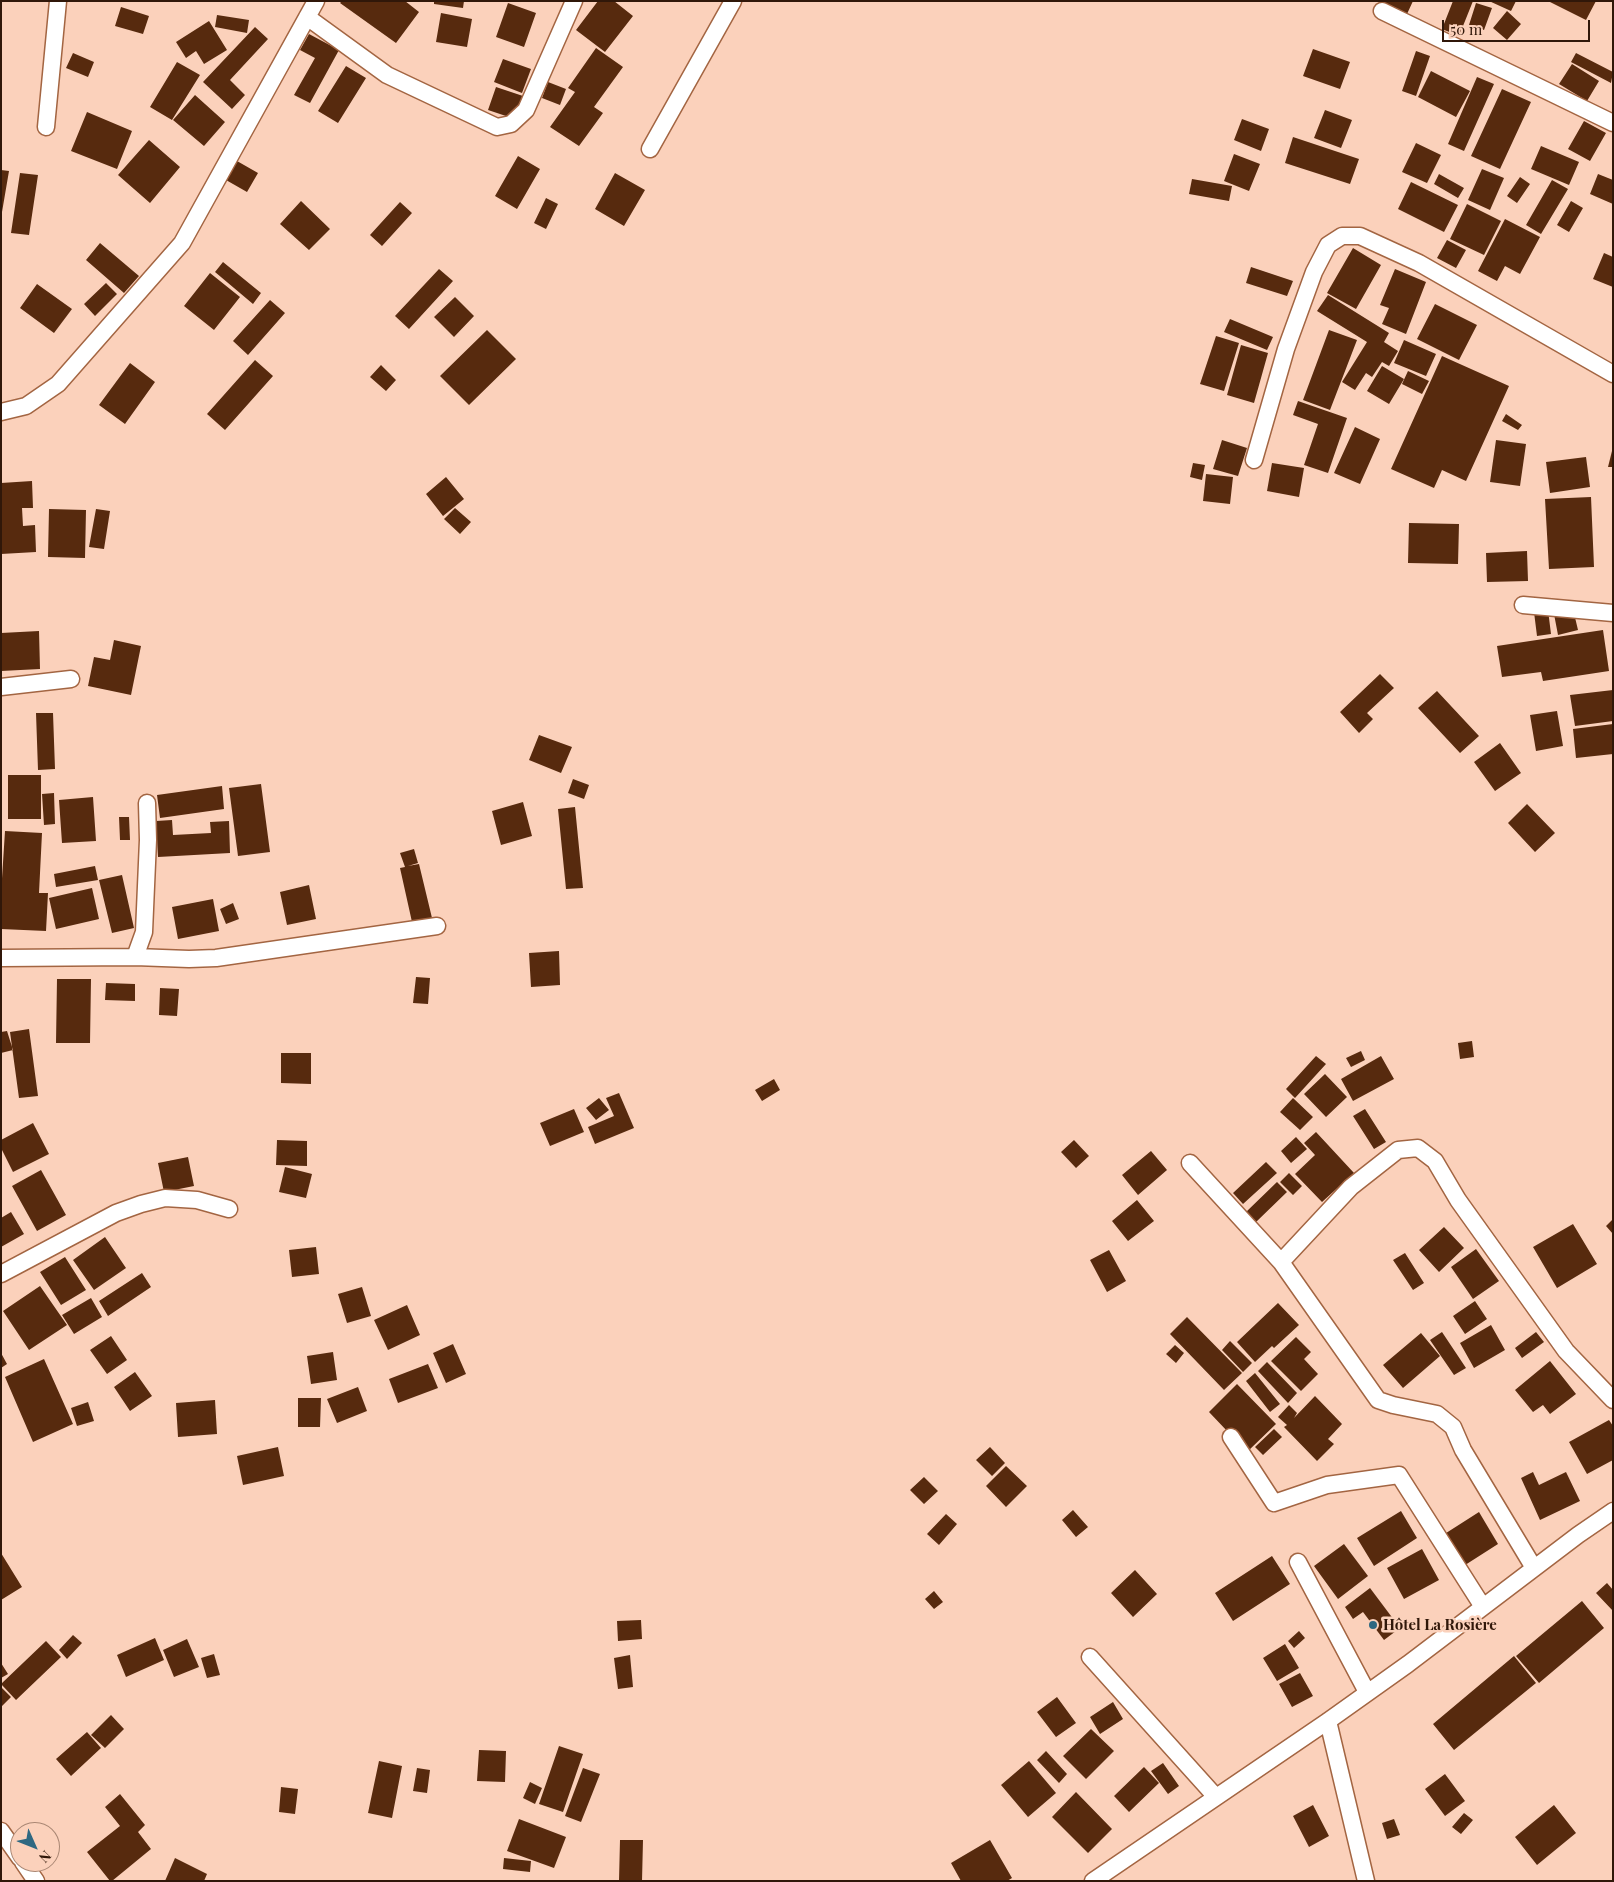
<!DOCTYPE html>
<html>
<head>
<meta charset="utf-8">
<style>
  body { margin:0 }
  #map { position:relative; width:1614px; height:1882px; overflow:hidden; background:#fbd1bb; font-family:"Playfair Display",serif }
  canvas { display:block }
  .frame { position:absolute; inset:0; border:2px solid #301709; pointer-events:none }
  .north { position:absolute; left:10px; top:1822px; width:50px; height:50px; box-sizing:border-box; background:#fbd1bb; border:1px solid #aa8774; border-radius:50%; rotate:134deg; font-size:14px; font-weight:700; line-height:20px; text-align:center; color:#301709 }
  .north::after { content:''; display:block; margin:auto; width:18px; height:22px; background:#2f6881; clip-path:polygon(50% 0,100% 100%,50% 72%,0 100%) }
  .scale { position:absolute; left:1442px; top:20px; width:148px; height:22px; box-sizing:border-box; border:2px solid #301709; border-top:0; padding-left:6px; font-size:15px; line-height:18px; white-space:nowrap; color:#301709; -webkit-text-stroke:4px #fbd1bb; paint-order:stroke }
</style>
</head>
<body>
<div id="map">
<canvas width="1614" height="1882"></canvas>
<div class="frame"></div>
<div class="north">N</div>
<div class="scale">50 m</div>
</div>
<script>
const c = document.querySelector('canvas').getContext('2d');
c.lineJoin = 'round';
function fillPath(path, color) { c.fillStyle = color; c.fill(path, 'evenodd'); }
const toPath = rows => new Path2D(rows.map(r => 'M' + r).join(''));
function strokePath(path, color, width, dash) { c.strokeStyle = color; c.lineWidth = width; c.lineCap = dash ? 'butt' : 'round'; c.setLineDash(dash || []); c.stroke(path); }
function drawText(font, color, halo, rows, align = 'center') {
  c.font = font + ' "Playfair Display",serif'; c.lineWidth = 5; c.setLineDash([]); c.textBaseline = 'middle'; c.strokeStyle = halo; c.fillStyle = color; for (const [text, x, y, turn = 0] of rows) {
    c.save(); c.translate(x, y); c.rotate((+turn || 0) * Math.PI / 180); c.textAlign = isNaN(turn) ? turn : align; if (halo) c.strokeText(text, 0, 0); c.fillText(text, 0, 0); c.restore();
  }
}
fillPath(toPath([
  [342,1,405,1,419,12,396,43,340,3],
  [434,1,464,1,463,8,434,4],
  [598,1,614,1,633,16,605,52,576,30],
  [1376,1,1413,1,1407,14],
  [1453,1,1473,1,1459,36,1442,29],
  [1489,1,1516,1,1511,11],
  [1548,1,1596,1,1586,20],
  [508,3,536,13,524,47,496,37],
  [1476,3,1492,8,1484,30,1469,25],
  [121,7,149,16,143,34,115,26],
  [1507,11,1521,24,1507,40,1493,28],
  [441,13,472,19,467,47,436,42],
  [217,15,249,20,247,33,215,27],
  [209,21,227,50,204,64,196,51,186,58,176,42],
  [255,27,268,39,230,80,245,95,232,109,203,82],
  [309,34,339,50,310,103,294,95,315,58,300,50],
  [596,48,623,67,594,107,603,113,579,146,550,127,575,92,568,88],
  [1313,49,1350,62,1340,89,1303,76],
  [1416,51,1430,56,1416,96,1402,91],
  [73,53,94,62,88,77,66,68],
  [1576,53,1613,72,1611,83,1571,62],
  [503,59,531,69,522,93,494,82],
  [177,62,200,75,172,120,150,107],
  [1572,64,1599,81,1587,101,1559,84],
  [346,66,366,78,338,123,318,111],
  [1431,71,1470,91,1456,117,1418,97],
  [1477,77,1494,84,1464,151,1448,144],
  [548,82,566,89,560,105,542,98],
  [496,87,523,96,515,119,488,110],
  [1502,89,1531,102,1500,169,1471,156],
  [195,95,225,122,204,146,173,120],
  [1325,110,1352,120,1341,148,1314,138],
  [87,112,132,131,117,169,71,151],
  [1242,119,1269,129,1261,151,1234,140],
  [1584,121,1606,133,1590,161,1568,149],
  [1293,137,1359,159,1350,184,1285,163],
  [149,140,180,167,150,203,118,175],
  [1416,143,1441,155,1427,183,1402,172],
  [1541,146,1579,162,1569,185,1531,169],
  [1234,154,1260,164,1249,191,1224,181],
  [518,156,540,169,517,209,495,196],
  [237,161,258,173,247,192,226,180],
  [1482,169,1504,178,1490,210,1468,200],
  [1,170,9,171,2,212,1,212],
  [20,173,38,175,29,235,11,233],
  [615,173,645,190,624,226,595,209],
  [1439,174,1464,188,1458,198,1434,184],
  [1598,174,1613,180,1613,204,1590,194],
  [1520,177,1530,184,1517,203,1507,196],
  [1192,179,1232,186,1229,201,1189,194],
  [1552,180,1568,189,1541,234,1526,225],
  [1411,182,1458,205,1444,232,1398,209],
  [546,198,558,204,546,229,534,223],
  [301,201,330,229,309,250,280,224],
  [1571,201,1583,208,1569,232,1557,225],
  [400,202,412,213,382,246,370,235],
  [1467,204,1501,221,1484,255,1450,239],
  [1505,219,1540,237,1520,274,1505,266,1497,281,1478,271],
  [1447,240,1466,250,1456,268,1437,258],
  [100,243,139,276,124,293,86,260],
  [1353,248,1381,265,1356,309,1327,293],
  [1604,253,1613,257,1613,287,1593,279],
  [223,262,261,293,253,304,215,272],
  [1251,267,1293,281,1287,296,1246,283],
  [439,269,453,281,409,329,395,316],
  [1395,269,1426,282,1406,334,1382,324,1389,308,1380,305],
  [210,273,240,297,214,330,184,306],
  [106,283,117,294,95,316,84,304],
  [37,284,72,309,54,333,20,308],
  [1328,295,1389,333,1384,342,1398,351,1389,366,1382,362,1372,377,1366,373,1355,390,1342,382,1367,342,1317,311],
  [455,297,474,316,454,337,434,317],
  [270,300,285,313,248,355,233,341],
  [1435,304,1477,325,1459,360,1417,339],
  [1230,319,1273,337,1267,350,1224,332],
  [487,330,516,359,469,405,440,376],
  [1329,330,1357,340,1330,410,1303,400],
  [1216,336,1239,343,1224,391,1200,384],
  [1404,340,1436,354,1426,376,1394,363],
  [1241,345,1268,353,1254,403,1227,395],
  [1442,356,1509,386,1466,481,1442,470,1434,488,1391,469],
  [255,360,273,376,225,430,207,414],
  [130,363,155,382,125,424,99,405],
  [381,365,396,380,386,391,370,377],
  [1382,366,1404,379,1389,404,1367,391],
  [1408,371,1429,381,1422,394,1402,384],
  [1298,401,1347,418,1328,473,1304,465,1318,424,1293,415],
  [1506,414,1522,425,1518,430,1502,421],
  [1355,427,1380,439,1360,484,1334,473],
  [1222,440,1247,448,1238,476,1213,469],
  [1496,440,1526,444,1520,486,1490,482],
  [1612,451,1613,452,1613,467,1608,467],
  [1586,457,1590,487,1550,493,1546,462],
  [1193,463,1205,465,1202,480,1190,477],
  [1272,463,1304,468,1299,497,1267,491],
  [1206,474,1233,477,1230,504,1203,501],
  [446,477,464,499,443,516,426,494],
  [32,481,33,508,22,508,23,526,35,525,36,552,1,554,1,483],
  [1591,497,1594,567,1549,569,1545,499],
  [455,508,471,522,460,534,444,519],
  [49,509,86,510,85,558,48,557],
  [96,509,110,511,104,549,89,547],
  [1409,523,1459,524,1458,564,1408,563],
  [1527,551,1528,581,1487,582,1486,553],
  [1573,609,1578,630,1558,635,1554,614],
  [1548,610,1551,634,1537,636,1534,612],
  [1603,630,1609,671,1543,681,1541,672,1502,677,1497,646],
  [39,631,40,669,1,671,1,633],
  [114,640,141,646,131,695,88,686,94,657,110,660],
  [1380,674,1394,688,1367,713,1373,719,1359,733,1340,712],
  [1613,690,1613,721,1575,726,1570,695],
  [1437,691,1479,736,1460,753,1418,708],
  [1557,711,1563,746,1536,751,1530,715],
  [36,713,53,713,55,769,38,770],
  [1613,724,1613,754,1576,758,1573,729],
  [539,735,572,747,561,773,529,760],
  [1500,743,1521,773,1495,791,1474,762],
  [8,775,41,775,41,819,8,819],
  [573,779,589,785,584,799,568,793],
  [261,784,270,852,238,856,229,788],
  [222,786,224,809,160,818,157,795],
  [54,793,55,824,44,825,42,794],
  [93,797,96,841,62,843,59,800],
  [523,802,532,836,501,845,492,811],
  [1527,804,1555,833,1535,852,1508,823],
  [575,807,583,888,566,889,558,809],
  [119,817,129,817,130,840,120,840],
  [172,820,173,835,211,833,210,822,229,821,230,853,158,857,156,821],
  [5,831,42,833,39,893,48,893,46,931,1,929,1,894],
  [414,849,418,863,408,866,419,864,432,918,412,922,400,868,405,867,400,853],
  [95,866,98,880,56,887,54,874],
  [122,875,134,928,112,933,99,880],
  [309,885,316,919,287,925,280,892],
  [92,888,99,919,56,929,49,898],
  [213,899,219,931,178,939,172,907],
  [233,903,239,919,226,924,220,909],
  [559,951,560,985,531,987,529,953],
  [416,977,430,978,428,1004,413,1003],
  [57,979,91,979,90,1043,56,1043],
  [106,983,135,984,135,1001,105,1000],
  [160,988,179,989,177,1016,159,1015],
  [29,1029,38,1096,19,1098,10,1032],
  [7,1031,13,1050,1,1053,1,1032],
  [1472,1041,1474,1057,1460,1059,1458,1043],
  [1361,1051,1365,1060,1351,1067,1346,1058],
  [281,1053,311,1053,311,1084,281,1083],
  [1316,1056,1326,1064,1295,1098,1286,1089],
  [1381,1056,1394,1079,1353,1101,1341,1079],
  [1325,1074,1347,1097,1326,1117,1304,1094],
  [774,1079,780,1090,762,1101,755,1090],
  [619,1093,634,1128,595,1144,588,1127,614,1116,606,1098],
  [599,1098,609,1110,596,1120,586,1108],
  [1293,1098,1313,1117,1300,1130,1280,1112],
  [574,1109,584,1132,550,1146,540,1123],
  [1365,1109,1386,1142,1374,1149,1353,1116],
  [33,1123,49,1154,13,1172,1,1148,1,1140],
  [1316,1132,1354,1173,1322,1202,1295,1174,1315,1155,1304,1143],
  [1296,1137,1307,1149,1291,1163,1281,1151],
  [277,1140,307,1141,307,1166,276,1165],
  [1074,1140,1089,1156,1076,1168,1061,1152],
  [1151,1151,1167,1170,1138,1195,1122,1175],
  [188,1157,194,1186,164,1192,158,1163],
  [1266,1162,1277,1173,1243,1204,1233,1193],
  [285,1167,312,1174,306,1198,279,1192],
  [41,1170,66,1215,37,1231,12,1186],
  [1289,1173,1302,1186,1293,1195,1280,1182],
  [1277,1182,1287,1192,1256,1222,1246,1212],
  [1137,1200,1154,1221,1128,1241,1112,1221],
  [11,1212,24,1234,1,1247,1,1218],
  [1613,1219,1613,1234,1606,1226],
  [1573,1224,1597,1264,1557,1288,1533,1247],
  [1444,1227,1464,1248,1439,1272,1419,1250],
  [105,1237,126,1268,94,1290,73,1260],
  [316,1247,319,1274,292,1277,289,1250],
  [1476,1249,1499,1281,1473,1299,1451,1267],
  [1109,1250,1126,1281,1107,1292,1090,1260],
  [1405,1253,1424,1283,1413,1290,1393,1260],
  [65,1257,86,1290,61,1305,40,1272],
  [142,1273,151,1287,108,1316,99,1301],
  [40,1286,67,1325,29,1350,3,1311],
  [362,1287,371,1316,347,1323,338,1294],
  [91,1298,102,1317,74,1334,62,1315],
  [1475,1301,1487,1319,1465,1334,1453,1316],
  [1278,1303,1299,1325,1274,1348,1272,1346,1255,1362,1237,1342],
  [407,1305,420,1335,388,1350,374,1320],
  [1187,1317,1242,1373,1224,1390,1170,1334],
  [1491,1325,1505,1350,1474,1368,1460,1343],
  [1442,1332,1466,1368,1454,1375,1430,1340],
  [1536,1332,1544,1342,1522,1358,1515,1348],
  [1421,1333,1440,1356,1403,1388,1383,1365],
  [111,1336,127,1360,107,1374,90,1350],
  [1296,1337,1311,1352,1304,1359,1318,1374,1301,1391,1271,1361],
  [1230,1341,1252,1363,1243,1372,1222,1350],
  [453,1344,466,1374,446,1383,433,1353],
  [1175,1345,1184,1353,1176,1363,1166,1354],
  [333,1352,337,1380,311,1384,307,1356],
  [1,1353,7,1364,1,1368],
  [44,1359,73,1424,33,1442,5,1377],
  [1550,1361,1576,1394,1550,1414,1543,1405,1533,1412,1515,1390],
  [1267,1362,1297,1393,1288,1403,1258,1371],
  [428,1364,438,1388,398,1403,389,1379],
  [135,1372,152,1396,130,1411,114,1387],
  [1255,1373,1280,1404,1270,1412,1246,1381],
  [1237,1384,1276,1424,1247,1452,1209,1412],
  [358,1387,367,1411,337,1423,327,1399],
  [1315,1396,1342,1424,1328,1439,1334,1444,1317,1461,1284,1427,1287,1425,1278,1417,1289,1405,1297,1413,1294,1418],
  [298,1398,321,1398,320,1427,298,1427],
  [215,1400,217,1434,178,1437,176,1403],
  [88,1402,94,1421,77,1426,71,1408],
  [1609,1420,1613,1426,1613,1460,1587,1474,1569,1442],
  [1274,1429,1282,1437,1263,1455,1255,1447],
  [278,1447,284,1476,243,1485,237,1456],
  [990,1447,1005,1463,992,1476,976,1460],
  [1006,1466,1027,1486,1006,1507,986,1486],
  [1533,1472,1539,1485,1566,1472,1580,1501,1540,1520,1521,1478],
  [924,1477,938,1491,924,1504,910,1490],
  [1073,1510,1088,1527,1076,1537,1062,1520],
  [1401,1511,1417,1538,1374,1566,1357,1538],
  [1479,1512,1498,1544,1462,1567,1443,1535],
  [946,1514,957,1524,939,1545,927,1534],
  [1344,1544,1368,1576,1338,1599,1314,1566],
  [1422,1549,1439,1580,1404,1599,1387,1568],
  [1,1553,22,1587,1,1600],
  [1272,1556,1290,1584,1233,1621,1215,1593],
  [1135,1570,1157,1594,1133,1617,1111,1593],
  [1607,1583,1613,1590,1613,1611,1596,1593],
  [1370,1588,1400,1628,1384,1640,1363,1612,1353,1619,1345,1607],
  [934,1591,943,1602,934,1609,925,1599],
  [1582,1601,1604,1628,1539,1683,1516,1656],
  [641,1620,642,1639,618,1641,617,1621],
  [1299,1631,1305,1638,1294,1648,1288,1641],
  [73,1635,82,1643,67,1659,59,1650],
  [155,1638,164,1660,126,1677,117,1655],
  [187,1639,199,1667,174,1677,163,1650],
  [46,1641,61,1657,16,1700,1,1684],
  [1285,1644,1299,1668,1277,1681,1263,1658],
  [214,1654,220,1675,207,1678,201,1658],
  [630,1655,633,1687,618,1689,614,1658],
  [1514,1656,1536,1683,1454,1750,1433,1724],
  [1,1663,8,1674,1,1678],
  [1300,1673,1313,1696,1292,1707,1279,1684],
  [1,1687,11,1697,1,1707],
  [1057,1697,1076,1723,1056,1737,1037,1712],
  [1113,1702,1123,1719,1100,1734,1090,1717],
  [111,1715,124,1729,105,1748,91,1735],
  [1091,1729,1114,1751,1086,1779,1063,1756],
  [87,1732,101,1748,71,1776,56,1759],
  [559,1746,583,1754,563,1812,539,1804],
  [479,1750,506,1751,505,1782,477,1781],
  [1046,1751,1067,1774,1059,1783,1037,1760],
  [379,1761,402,1766,392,1818,368,1813],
  [1029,1761,1056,1793,1028,1817,1001,1785],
  [1163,1763,1179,1786,1168,1794,1151,1771],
  [1144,1767,1159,1783,1129,1812,1114,1796],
  [417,1768,430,1770,427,1793,413,1791],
  [583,1768,600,1774,581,1822,565,1816],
  [1445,1774,1465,1801,1445,1816,1425,1789],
  [530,1782,542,1788,535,1804,523,1798],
  [281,1787,298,1789,295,1814,279,1812],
  [1076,1792,1112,1829,1088,1853,1052,1817],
  [120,1794,145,1825,138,1832,151,1849,112,1881,110,1881,87,1852,120,1826,105,1807],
  [1313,1805,1329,1836,1309,1847,1293,1816],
  [1554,1805,1576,1833,1537,1865,1515,1837],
  [1464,1813,1473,1820,1461,1834,1452,1827],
  [519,1819,566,1837,554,1868,507,1851],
  [1394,1819,1400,1835,1387,1839,1382,1823],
  [620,1840,643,1840,642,1881,619,1881],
  [990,1840,1012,1878,1007,1881,961,1881,951,1863],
  [175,1858,207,1874,204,1881,165,1881],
  [504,1858,531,1861,530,1872,503,1869]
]), '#572a0e');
const minor = toPath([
  [1382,11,1613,123],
  [307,17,387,75,497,127,511,124,526,110,574,1],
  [46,127,58,1],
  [650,149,733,1],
  [1,412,26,406,58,384,182,243,316,1],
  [1254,460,1286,349,1314,272,1328,245,1342,236,1360,236,1419,263,1613,374],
  [1523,605,1613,613],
  [1,687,71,679],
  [135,957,144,932,148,840,147,803],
  [1,958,135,957,189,959,216,958,437,926],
  [1190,1163,1281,1262,1378,1400,1393,1405,1437,1414,1453,1427,1463,1450,1534,1568],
  [1281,1262,1351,1187,1398,1150,1418,1148,1435,1161,1458,1200,1566,1351,1613,1400],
  [1,1274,116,1213,141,1204,165,1198,197,1200,229,1209],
  [1231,1437,1274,1503,1327,1485,1399,1475,1483,1607],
  [1298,1562,1367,1692],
  [1090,1657,1216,1797],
  [1328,1721,1366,1881],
  [1,1831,20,1858],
  [23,1862,36,1881],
  [1093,1881,1328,1721,1408,1664,1578,1535,1613,1511]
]);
strokePath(minor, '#a36542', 19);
strokePath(minor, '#fff', 16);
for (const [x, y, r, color] of [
  [1373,1625,5,"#2f6881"]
]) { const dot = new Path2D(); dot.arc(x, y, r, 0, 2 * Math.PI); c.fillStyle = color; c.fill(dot); strokePath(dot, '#fbd1bb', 2); }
drawText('bold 15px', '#301709', '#fbd1bb', [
  ["Hôtel La Rosière",1383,1625]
], 'left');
</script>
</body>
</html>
